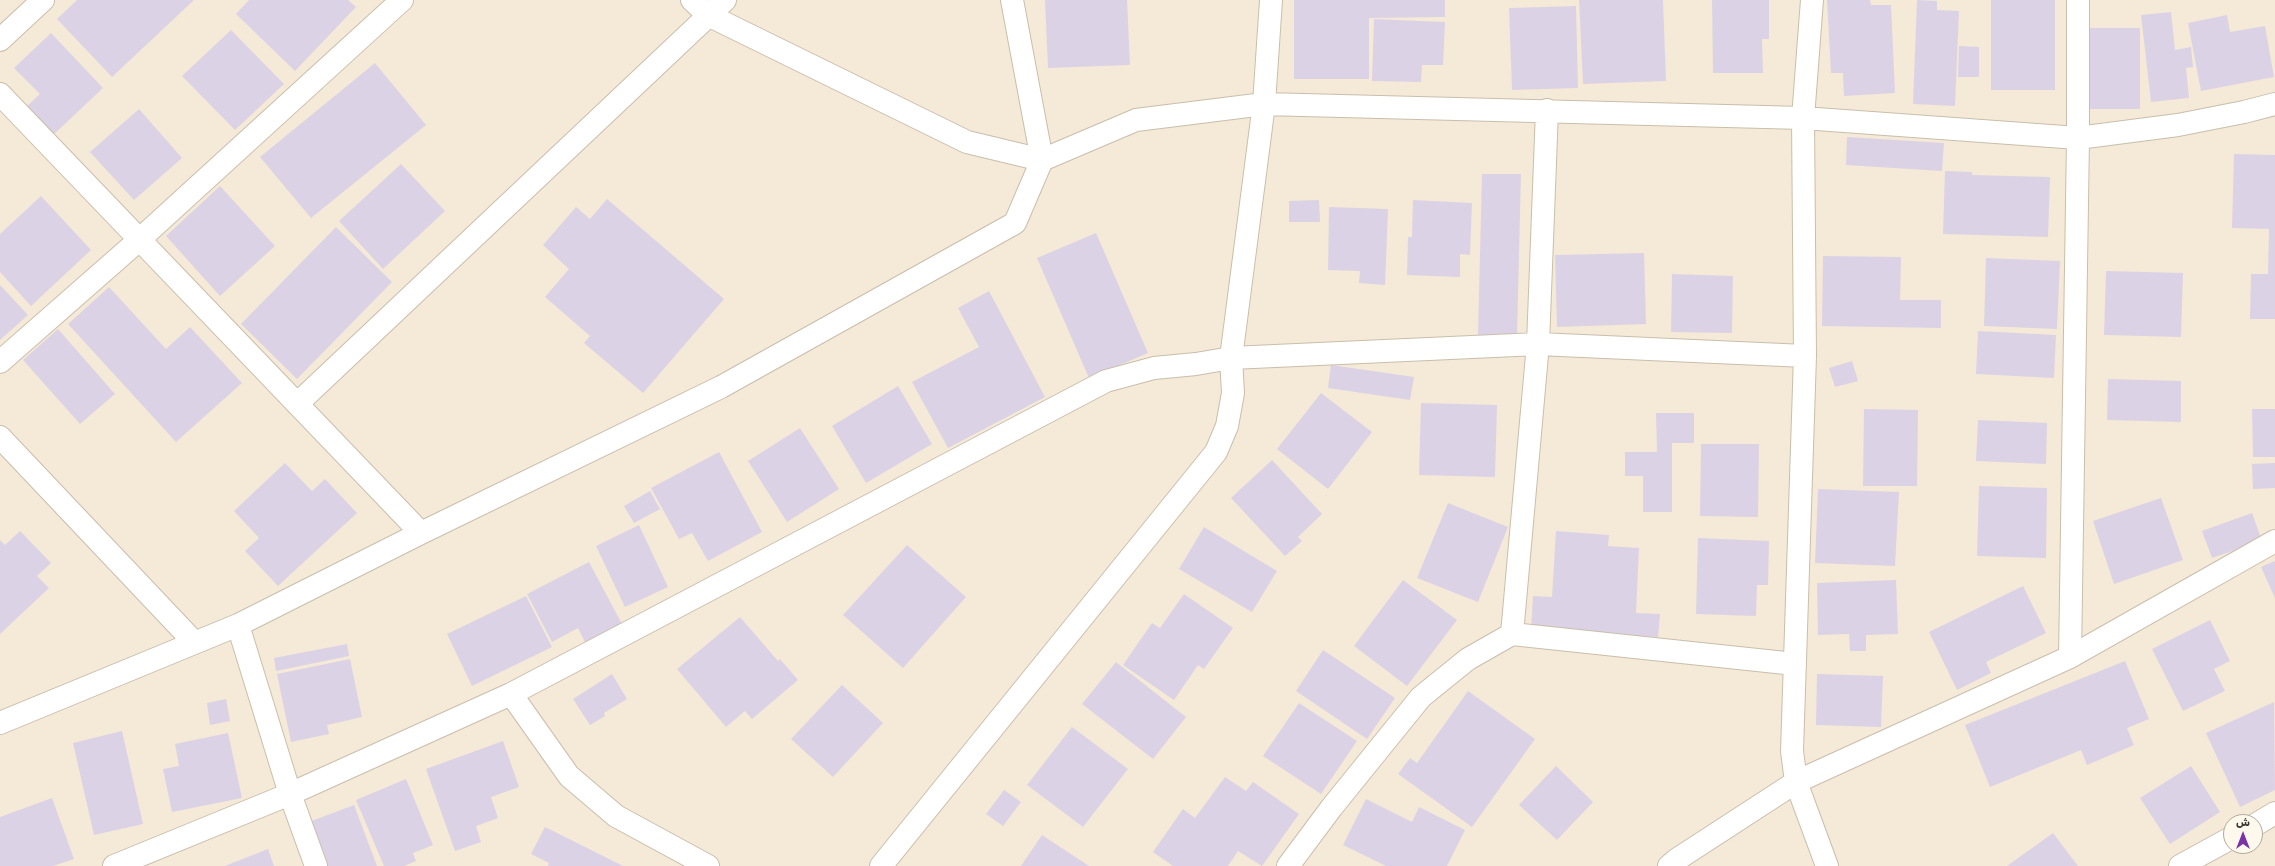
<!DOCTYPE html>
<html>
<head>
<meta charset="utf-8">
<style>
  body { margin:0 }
  #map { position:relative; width:2275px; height:866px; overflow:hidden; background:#f5ead7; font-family:Rubik,Cairo,sans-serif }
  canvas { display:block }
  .north { position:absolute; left:2223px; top:814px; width:40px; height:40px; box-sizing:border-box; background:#fff8ec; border:1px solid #afa99f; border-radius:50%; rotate:0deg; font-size:11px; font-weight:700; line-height:16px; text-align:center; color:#37332c }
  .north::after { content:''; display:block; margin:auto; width:14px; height:18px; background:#7833a7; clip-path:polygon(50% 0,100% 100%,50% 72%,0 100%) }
</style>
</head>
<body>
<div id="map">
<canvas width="2275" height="866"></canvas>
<div class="north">ش</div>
</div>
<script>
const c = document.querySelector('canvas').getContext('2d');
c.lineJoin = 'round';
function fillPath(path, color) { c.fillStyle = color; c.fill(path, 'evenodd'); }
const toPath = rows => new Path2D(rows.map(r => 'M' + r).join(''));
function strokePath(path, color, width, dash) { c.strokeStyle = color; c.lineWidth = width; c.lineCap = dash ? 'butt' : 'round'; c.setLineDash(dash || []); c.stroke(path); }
fillPath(toPath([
  [77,0,194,0,112,77,57,19],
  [249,0,348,0,356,7,295,71,236,14],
  [1045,0,1127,0,1130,65,1048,68],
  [1294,0,1445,0,1445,17,1369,18,1369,79,1294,79],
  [1579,0,1663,0,1666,81,1583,84],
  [1712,0,1769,0,1769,39,1762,39,1763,73,1713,73],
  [1827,0,1870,0,1871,5,1891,5,1895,93,1844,96,1843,73,1831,73],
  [1917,0,1937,1,1937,10,1959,11,1955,106,1913,104],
  [1991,0,2055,0,2055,90,1991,90],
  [1576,6,1578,88,1512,90,1509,8],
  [2171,12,2175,50,2191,47,2193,67,2186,68,2189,98,2151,102,2141,15],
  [2227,15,2230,32,2265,26,2274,77,2201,91,2188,23],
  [1374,19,1445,22,1443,65,1422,65,1421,82,1372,81],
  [2084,28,2140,28,2140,109,2084,109],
  [231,30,284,84,235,130,182,76],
  [51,33,103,88,52,136,25,108,40,94,14,68],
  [1959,46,1979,47,1979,77,1958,77],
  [375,63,426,125,311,218,260,157],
  [139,109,182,158,134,200,90,152],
  [1847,137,1944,143,1942,171,1846,165],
  [2234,154,2275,155,2275,319,2250,319,2251,274,2268,274,2269,229,2232,228],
  [401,164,445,211,383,269,339,221],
  [1945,171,1972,172,1972,175,2050,177,2048,237,1943,234],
  [1482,174,1521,174,1517,336,1478,335],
  [220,186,275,246,220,296,166,236],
  [41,196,91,250,31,306,0,272,0,234],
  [607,199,724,299,643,393,584,343,590,336,545,297,569,269,543,245,576,207,590,219],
  [1319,200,1320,222,1289,222,1289,201],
  [1413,200,1472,203,1470,255,1460,254,1460,277,1407,275,1408,237,1412,237],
  [1329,207,1388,209,1385,285,1359,283,1360,271,1328,270],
  [336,227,392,282,297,379,241,324],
  [1096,233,1148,353,1089,378,1037,258],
  [1644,253,1646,324,1557,327,1555,255],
  [1823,256,1901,257,1900,300,1941,300,1941,328,1822,326],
  [1986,258,2060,261,2057,329,1984,326],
  [2106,271,2183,273,2181,337,2104,335],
  [1672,274,1733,276,1732,333,1671,332],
  [0,285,28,315,0,340],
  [109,287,166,349,190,327,242,383,176,442,68,324],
  [989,291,1045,397,948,448,912,382,979,347,958,308],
  [58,329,115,394,80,424,23,360],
  [1978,331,2056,335,2054,378,1976,374],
  [1852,361,1858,381,1835,387,1829,368],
  [1331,365,1414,377,1410,400,1328,388],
  [2108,379,2181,381,2181,422,2107,420],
  [898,386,932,444,866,483,832,426],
  [1321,393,1372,432,1328,489,1277,449],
  [1421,403,1497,405,1495,477,1419,475],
  [1864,409,1918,410,1917,486,1863,486],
  [2252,409,2275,409,2275,457,2253,457],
  [1656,413,1694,413,1694,443,1672,443,1672,512,1643,512,1643,476,1625,476,1625,452,1657,452],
  [1978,420,2047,423,2046,464,1976,461],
  [800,428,839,489,787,522,748,461],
  [1701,444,1759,444,1758,517,1700,516],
  [719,452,762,532,708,561,692,533,679,539,651,488],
  [1272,460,1322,514,1298,537,1302,541,1285,556,1231,498],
  [285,463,312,491,325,479,357,513,278,586,245,551,259,538,234,511],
  [2275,463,2275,488,2253,489,2252,464],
  [1979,486,2047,488,2046,558,1977,556],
  [1818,489,1899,492,1895,566,1815,563],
  [650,491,660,509,634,523,624,506],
  [2161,498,2183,560,2114,584,2093,521],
  [1448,503,1508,527,1478,602,1417,578],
  [2252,513,2262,541,2212,558,2202,531],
  [639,525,668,587,625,607,596,546],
  [1204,527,1277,571,1252,612,1179,569],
  [20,531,51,563,37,576,49,588,0,634,0,540,5,545],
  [1556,531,1609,535,1608,546,1639,548,1636,613,1660,614,1658,637,1531,630,1533,596,1552,597],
  [1698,538,1769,541,1768,585,1757,585,1756,616,1696,614],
  [907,545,966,597,903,668,843,615],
  [2275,561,2275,598,2261,567],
  [589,562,622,624,586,644,578,628,552,642,527,594],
  [1403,580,1457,620,1407,686,1354,646],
  [1896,580,1898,634,1866,635,1866,651,1850,651,1849,634,1818,635,1817,583],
  [2023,586,2046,633,1986,662,1991,673,1957,690,1929,632],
  [1184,594,1233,628,1204,669,1198,665,1174,700,1123,665,1152,623,1160,628],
  [526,596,552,647,472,686,447,634],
  [740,617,778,661,780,659,798,680,752,719,745,711,726,727,677,669],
  [2210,620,2230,661,2214,669,2225,691,2183,711,2152,649],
  [347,644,349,656,276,671,274,658],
  [1323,650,1395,698,1367,739,1296,691],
  [350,659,362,717,327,725,329,734,291,742,277,674],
  [2125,661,2149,719,2127,728,2134,745,2087,765,2081,750,1990,787,1965,725],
  [1116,662,1186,717,1153,759,1082,704],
  [612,674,627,699,604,713,605,716,590,725,573,699],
  [1817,674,1883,676,1881,727,1816,725],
  [842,685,883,723,833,777,791,739],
  [1468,691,1535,739,1472,827,1398,774,1410,758,1417,763],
  [226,699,230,721,210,725,207,703],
  [2274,702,2275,790,2240,807,2206,733],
  [1299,703,1357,741,1321,794,1263,756],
  [1072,727,1128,769,1083,827,1027,785],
  [122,731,143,824,94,835,73,743],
  [228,733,242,798,172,812,163,769,179,766,175,744],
  [503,741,519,787,491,797,498,818,476,826,481,842,455,851,426,769],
  [1556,766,1593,802,1557,840,1519,805],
  [2191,766,2220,812,2170,844,2140,798],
  [1225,777,1246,791,1253,782,1299,814,1262,866,1238,851,1228,866,1173,866,1153,852,1183,809,1195,818],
  [406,779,433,845,413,853,416,861,404,866,384,866,356,800],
  [1004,790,1021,802,1003,826,986,814],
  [52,798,74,859,53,866,0,866,0,817],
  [1366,799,1412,822,1419,807,1465,830,1447,866,1386,866,1343,845],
  [354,805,377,866,326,866,309,822],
  [545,827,623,866,548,866,549,863,531,854],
  [2053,833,2078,866,2007,866],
  [1042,835,1089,866,1021,866],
  [268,849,274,866,225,866]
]), '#dcd2e5');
const minor = toPath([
  [692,0,708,15,967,142,1042,160,1136,120,1264,104,1803,118,2078,138,2178,125,2244,112,2275,104],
  [1812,0,1803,118,1805,356,1792,751,1796,782,1827,866],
  [0,40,43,0],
  [0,94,421,533],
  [0,362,139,240,402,0],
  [297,404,725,0],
  [0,437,194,642],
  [238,625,290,794,316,866],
  [1512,634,1538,344,1547,110],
  [2070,657,2078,138,2078,0],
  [511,694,569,776,616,816,708,866],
  [0,723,238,625,421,533,721,387,1015,223,1042,160,1012,0],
  [2255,825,2275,813],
  [114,866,290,794,511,694,1106,381,1154,368,1196,364,1231,358,1538,344,1805,356],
  [881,866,1216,452,1227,426,1233,393,1231,358,1264,104,1271,0],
  [1288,866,1332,807,1421,697,1468,659,1512,634,1795,664],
  [1669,866,1676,860,1796,782,2070,657,2275,541],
  [2180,866,2231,838]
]);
strokePath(minor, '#c9beac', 24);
strokePath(minor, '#fff', 22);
</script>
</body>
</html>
